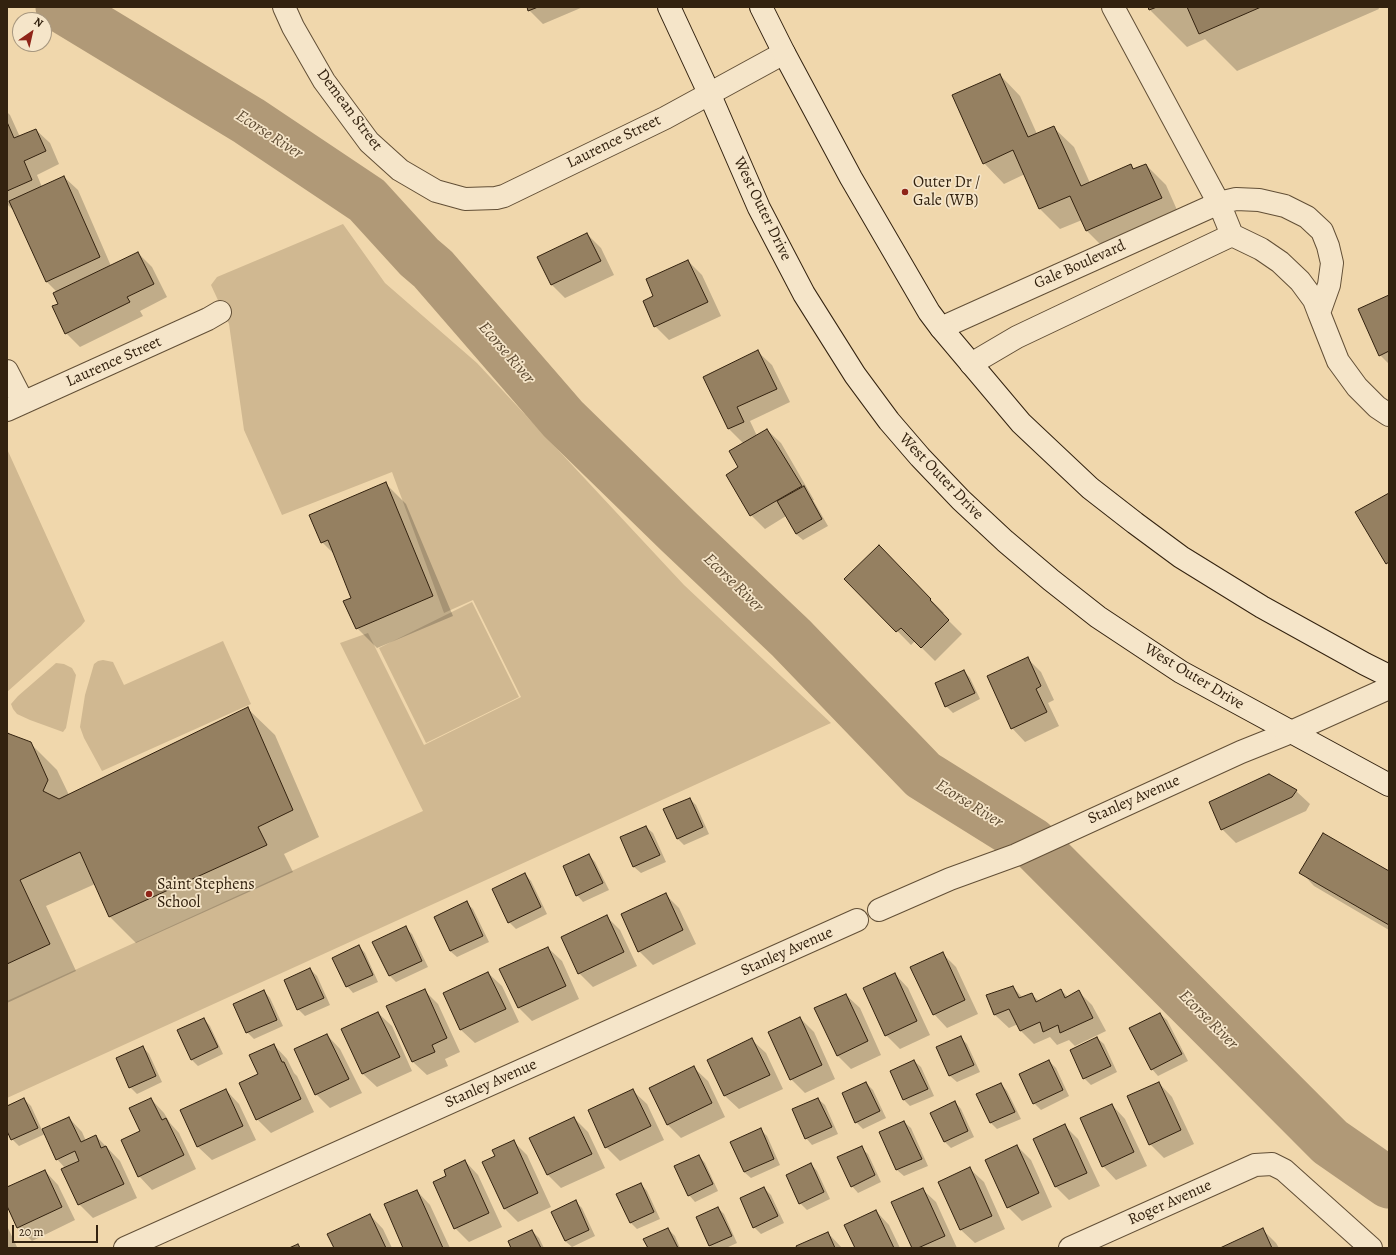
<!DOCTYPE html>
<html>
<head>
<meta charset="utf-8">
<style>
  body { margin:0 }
  #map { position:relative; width:1396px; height:1255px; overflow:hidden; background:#f0d7ac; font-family:Alegreya,serif }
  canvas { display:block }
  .frame { position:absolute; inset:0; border:8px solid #33220f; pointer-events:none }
  .north { position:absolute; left:12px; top:12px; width:40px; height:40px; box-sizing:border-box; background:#f5e5c9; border:1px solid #a7977f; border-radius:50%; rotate:34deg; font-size:11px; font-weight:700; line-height:16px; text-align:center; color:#33220f }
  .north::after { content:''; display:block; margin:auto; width:14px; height:18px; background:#8f2418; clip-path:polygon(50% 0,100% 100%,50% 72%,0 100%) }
  .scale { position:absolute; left:12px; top:1225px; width:86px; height:18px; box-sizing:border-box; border:2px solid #33220f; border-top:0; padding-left:5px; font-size:12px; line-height:14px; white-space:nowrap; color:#33220f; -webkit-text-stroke:3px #f5e5c9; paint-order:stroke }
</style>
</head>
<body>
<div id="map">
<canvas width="1396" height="1255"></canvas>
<div class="frame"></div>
<div class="north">N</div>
<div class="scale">20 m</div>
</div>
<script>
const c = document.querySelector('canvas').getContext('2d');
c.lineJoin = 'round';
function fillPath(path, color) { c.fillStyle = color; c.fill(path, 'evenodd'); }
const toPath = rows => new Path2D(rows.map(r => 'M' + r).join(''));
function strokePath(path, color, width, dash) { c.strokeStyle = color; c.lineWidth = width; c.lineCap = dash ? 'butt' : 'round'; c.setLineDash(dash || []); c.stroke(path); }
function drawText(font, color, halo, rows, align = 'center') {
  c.font = font + ' Alegreya,serif'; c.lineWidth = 3.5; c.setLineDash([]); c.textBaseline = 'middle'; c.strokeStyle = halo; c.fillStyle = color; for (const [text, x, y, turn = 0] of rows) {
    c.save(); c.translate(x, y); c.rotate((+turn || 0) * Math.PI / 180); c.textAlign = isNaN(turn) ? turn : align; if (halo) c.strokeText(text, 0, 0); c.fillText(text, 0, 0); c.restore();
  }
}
fillPath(toPath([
  [343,224,385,283,477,363,684,585,831,723,7,1098,7,1001,423,811,340,643,368,633,424,745,521,697,473,600,444,613,392,472,282,515,244,430,229,324,211,285,217,277],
  [7,449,85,621,81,626,7,692],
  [472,602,519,697,426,743,379,648],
  [223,641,251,704,102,771,84,738,80,727,85,695,94,664,98,661,103,660,113,662,124,685],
  [56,663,64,664,72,668,76,675,66,728,63,732,30,720,17,714,13,709,11,704,18,696]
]), '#d0b891');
fillPath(toPath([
  [528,7,583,7,543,24,529,10],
  [1149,7,1378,7,1379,9,1237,71,1205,39,1187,47,1150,10],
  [1000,75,1020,96,1037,134,1053,127,1074,147,1090,183,1130,165,1135,170,1146,165,1166,185,1181,219,1107,251,1087,231,1082,220,1060,229,1040,209,1025,174,1004,184,984,163],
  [7,112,10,115,20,137,36,130,50,143,59,164,37,175,42,187,64,177,78,190,111,266,138,253,152,267,167,297,140,311,143,316,80,347,66,333,57,292,47,282,14,208,12,209,7,204],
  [587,234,601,248,614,275,565,298,551,284],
  [688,261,702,275,721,316,669,340,655,326,655,297],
  [1389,296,1389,364,1380,355],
  [758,352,772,365,790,402,750,421,757,436,767,430,781,443,814,500,813,500,828,526,803,540,796,534,786,516,765,529,751,515,727,475,739,468,744,444,729,429,704,377],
  [386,484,406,504,453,616,377,648,357,628,352,599,336,556,322,542],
  [879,547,944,613,942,614,962,634,935,661,915,641,911,645,846,579],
  [1027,658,1041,672,1054,700,1048,703,1059,726,1025,742,1012,728],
  [964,671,970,678,980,699,953,713,946,706],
  [248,709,275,735,319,837,284,854,293,872,136,943,110,917,95,884,46,906,76,971,7,1003,7,731,13,737,30,743,57,770,69,795],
  [1296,791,1310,804,1306,811,1236,843,1222,829],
  [690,799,696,805,709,834,684,845,677,838],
  [646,827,653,833,666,862,641,873,634,867,621,838],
  [589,855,595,862,609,890,583,902,577,895],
  [1301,872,1389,873,1389,930,1314,886],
  [525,874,531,881,547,914,516,929,509,922],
  [666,895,679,908,696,944,653,965,639,951],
  [466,902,473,909,489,942,457,957,450,951],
  [606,916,620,930,637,966,593,987,579,973],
  [405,927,412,934,428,967,396,982,390,976],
  [359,946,365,953,378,982,353,993,347,986],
  [548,948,562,961,579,999,532,1021,518,1007],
  [942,953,956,967,978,1014,947,1028,934,1014],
  [310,969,317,976,330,1005,305,1016,298,1009],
  [488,973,502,986,519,1022,475,1043,461,1030,444,994],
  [895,974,908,988,930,1035,900,1049,886,1035],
  [1013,987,1023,998,1031,994,1039,1001,1061,990,1068,997,1079,992,1092,1005,1106,1031,1075,1046,1069,1040,1057,1045,1050,1037,1034,1044,1020,1030,1018,1024,1009,1028,995,1015,987,996],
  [424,990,438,1004,460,1052,445,1059,448,1066,427,1075,413,1062,388,1007],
  [264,991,270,998,283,1026,254,1039,247,1032],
  [846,995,860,1008,881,1055,851,1069,837,1055],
  [378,1013,392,1026,412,1071,377,1087,363,1074,342,1029],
  [1160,1014,1167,1020,1188,1061,1158,1076,1152,1069],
  [800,1018,814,1032,835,1079,805,1093,791,1079,770,1032],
  [204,1019,210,1026,223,1054,198,1066,191,1059],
  [327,1035,340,1049,362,1093,330,1108,316,1094,295,1050],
  [960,1037,967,1044,980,1072,957,1082,950,1076,937,1048],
  [1097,1038,1104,1044,1117,1072,1091,1085,1084,1078],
  [752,1040,766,1053,783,1089,739,1109,725,1096,708,1060],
  [274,1045,287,1059,294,1073,297,1076,314,1112,271,1133,257,1119,259,1074],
  [143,1047,149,1054,162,1082,137,1094,130,1087],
  [914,1061,921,1067,934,1096,910,1106,904,1100,891,1072],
  [1049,1061,1056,1068,1069,1096,1041,1110,1034,1103],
  [694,1068,708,1081,725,1117,681,1138,667,1124],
  [866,1083,873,1090,886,1118,863,1129,856,1122],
  [1159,1083,1172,1097,1194,1144,1164,1158,1150,1144],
  [1001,1084,1007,1091,1021,1119,997,1129,991,1123],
  [226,1090,239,1104,256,1140,212,1160,198,1147,181,1111],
  [633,1091,647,1104,664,1140,620,1161,606,1147],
  [24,1099,31,1106,42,1130,69,1118,82,1132,86,1141,96,1136,120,1161,137,1198,93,1218,79,1204,65,1168,57,1159,45,1134,19,1146,12,1139,7,1128,7,1107],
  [151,1099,164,1113,170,1123,179,1133,196,1169,152,1190,139,1176,141,1131],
  [818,1099,825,1105,838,1134,812,1145,806,1138],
  [955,1102,961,1109,974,1137,951,1148,944,1141],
  [1112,1105,1125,1119,1147,1166,1116,1180,1103,1166],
  [574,1118,588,1132,605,1168,561,1188,548,1175],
  [904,1122,911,1128,928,1166,904,1176,897,1170,880,1133],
  [1065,1126,1078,1139,1100,1186,1069,1200,1056,1187,1034,1140],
  [761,1130,767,1136,780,1165,751,1178,744,1172],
  [514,1142,527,1155,551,1207,518,1222,504,1208,497,1156],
  [1017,1146,1031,1160,1052,1207,1022,1221,1008,1207],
  [861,1148,868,1154,881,1182,858,1193,852,1186],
  [699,1156,705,1163,718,1191,695,1202,689,1195],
  [465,1161,478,1175,502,1227,469,1242,455,1228,448,1176],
  [811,1164,817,1171,830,1199,807,1210,800,1203],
  [970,1169,984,1182,1005,1229,975,1243,961,1230,940,1183],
  [45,1171,58,1185,75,1220,32,1241,18,1227,7,1204,7,1189],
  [641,1184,647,1191,660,1219,637,1229,631,1223],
  [764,1188,771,1195,784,1223,761,1234,754,1227],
  [922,1189,936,1202,957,1248,913,1248],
  [417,1191,430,1205,450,1248,404,1248],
  [576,1202,582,1208,595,1236,572,1247,565,1241],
  [718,1208,724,1214,737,1243,726,1248,712,1248,710,1246,697,1217],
  [876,1211,889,1225,900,1248,856,1248],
  [370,1215,383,1229,392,1248,335,1248],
  [7,1226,17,1247,15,1248,7,1248],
  [668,1229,675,1236,680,1248,649,1248],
  [1262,1229,1276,1243,1279,1248,1222,1248],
  [532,1231,539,1238,544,1248,512,1248],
  [828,1233,842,1248,798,1248]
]), '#0003');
strokePath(toPath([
  [61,7,249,121,367,200,419,257,433,269,563,419,679,532,791,638,923,775,1032,843,1330,1142,1389,1183]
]), '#b09977', 51);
const building = toPath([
  [527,7,538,7,528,11,527,7],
  [1148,7,1157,7,1149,10,1148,7],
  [1187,7,1261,7,1199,34,1187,7],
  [1000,74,1028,137,1054,126,1081,186,1131,164,1133,169,1146,164,1162,198,1086,231,1070,196,1039,209,1013,150,983,164,952,95,1000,74],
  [7,122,14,138,36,129,46,151,24,161,32,180,7,191,7,122],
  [64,176,100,257,46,282,9,201,64,176],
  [587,233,601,261,551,285,537,257,587,233],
  [138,252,154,284,127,297,130,302,65,334,52,306,58,304,53,293,138,252],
  [688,260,708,302,654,327,643,301,653,296,646,279,688,260],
  [1389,295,1389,351,1379,356,1358,309,1389,295],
  [758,350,777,389,737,407,744,422,728,429,703,377,758,350],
  [767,429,802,486,750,516,726,475,738,467,729,451,767,429],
  [386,482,433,596,356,629,343,601,351,598,328,540,321,543,309,515,386,482],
  [804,486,822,519,796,534,777,501,804,486],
  [1389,493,1389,562,1386,564,1355,512,1389,493],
  [879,545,931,599,930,600,949,620,921,648,901,628,896,632,844,579,879,545],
  [1028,657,1041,686,1036,689,1047,712,1011,729,987,676,1028,657],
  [964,670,975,693,945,707,935,683,964,670],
  [248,707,293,810,258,827,267,845,109,917,80,852,20,880,50,944,7,964,7,733,31,742,48,780,43,791,59,799,248,707],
  [1269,774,1297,790,1292,797,1221,830,1209,802,1269,774],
  [690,798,703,827,677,839,663,809,690,798],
  [646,826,660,855,633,867,620,837,646,826],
  [1323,833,1389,871,1389,925,1299,873,1323,833],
  [589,854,603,883,576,896,563,866,589,854],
  [525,873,541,907,508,923,492,889,525,873],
  [666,893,683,930,638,952,621,914,666,893],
  [467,901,483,936,450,951,434,917,467,901],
  [607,915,624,952,578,974,561,937,607,915],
  [406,926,422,961,389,976,372,942,406,926],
  [359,945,373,975,346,987,332,958,359,945],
  [548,947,566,986,518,1008,499,969,548,947],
  [943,952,965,1000,933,1015,910,967,943,952],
  [310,968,324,998,297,1010,284,980,310,968],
  [488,972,506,1009,460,1030,443,993,488,972],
  [895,973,917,1021,885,1036,863,988,895,973],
  [1013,986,1019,998,1032,993,1036,1002,1061,989,1065,998,1079,990,1093,1018,1060,1033,1058,1025,1043,1032,1040,1022,1020,1031,1009,1009,994,1015,986,995,1013,986],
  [425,989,447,1038,432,1045,435,1052,412,1062,386,1006,425,989],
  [264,990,277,1020,246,1033,233,1004,264,990],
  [846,994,868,1041,837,1056,814,1008,846,994],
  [378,1012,400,1057,362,1074,341,1029,378,1012],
  [1160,1013,1182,1054,1151,1070,1129,1028,1160,1013],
  [800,1017,822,1065,790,1080,768,1032,800,1017],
  [204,1018,218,1047,191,1060,177,1030,204,1018],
  [327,1034,349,1079,315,1095,294,1049,327,1034],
  [961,1036,974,1065,949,1076,936,1047,961,1036],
  [1097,1037,1111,1066,1083,1079,1070,1050,1097,1037],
  [752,1038,770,1075,724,1096,707,1060,752,1038],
  [274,1044,282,1062,284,1062,301,1099,256,1120,239,1083,258,1074,249,1055,274,1044],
  [143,1046,156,1076,129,1088,116,1058,143,1046],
  [914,1060,928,1089,903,1100,890,1071,914,1060],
  [1049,1060,1063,1090,1033,1104,1019,1074,1049,1060],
  [694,1066,712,1103,667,1125,649,1088,694,1066],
  [866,1082,880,1111,855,1123,842,1093,866,1082],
  [1159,1082,1181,1130,1149,1145,1127,1096,1159,1082],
  [1001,1083,1015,1112,990,1123,976,1094,1001,1083],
  [226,1089,243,1126,197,1147,180,1110,226,1089],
  [633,1089,651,1126,605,1148,588,1110,633,1089],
  [24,1098,38,1128,11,1140,7,1131,7,1106,24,1098],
  [151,1098,162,1120,166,1118,184,1155,138,1177,121,1140,140,1131,129,1108,151,1098],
  [818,1098,832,1127,805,1139,792,1109,818,1098],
  [955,1101,968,1131,944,1142,930,1113,955,1101],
  [1112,1104,1134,1152,1102,1167,1080,1118,1112,1104],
  [69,1117,81,1142,96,1135,101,1148,106,1146,124,1184,78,1205,61,1169,79,1161,75,1151,56,1160,42,1129,69,1117],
  [574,1117,592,1154,547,1175,529,1138,574,1117],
  [904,1121,922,1159,896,1170,879,1132,904,1121],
  [1065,1124,1087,1173,1055,1187,1033,1139,1065,1124],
  [761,1128,774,1159,744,1172,730,1142,761,1128],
  [514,1140,538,1193,504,1209,482,1162,495,1156,492,1150,514,1140],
  [1017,1145,1039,1193,1007,1208,985,1160,1017,1145],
  [862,1146,875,1175,851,1187,837,1157,862,1146],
  [699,1155,713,1184,688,1196,674,1166,699,1155],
  [465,1160,489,1213,454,1229,433,1182,446,1176,444,1170,465,1160],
  [811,1163,824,1192,799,1204,786,1175,811,1163],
  [970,1167,992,1216,960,1230,938,1182,970,1167],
  [45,1170,62,1207,17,1228,7,1206,7,1187,45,1170],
  [641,1183,654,1212,630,1223,616,1194,641,1183],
  [764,1187,778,1216,753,1228,740,1198,764,1187],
  [923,1188,945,1236,918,1248,912,1248,891,1202,923,1188],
  [417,1190,443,1248,403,1248,384,1204,417,1190],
  [576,1200,589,1230,565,1241,551,1212,576,1200],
  [718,1207,732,1236,709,1246,696,1217,718,1207],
  [876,1210,894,1248,855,1248,844,1225,876,1210],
  [370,1214,386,1248,334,1248,327,1234,370,1214],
  [668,1228,678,1248,648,1248,643,1239,668,1228],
  [1263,1228,1272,1248,1220,1248,1263,1228],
  [532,1230,541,1248,511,1248,508,1241,532,1230],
  [828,1232,835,1248,797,1248,796,1246,828,1232],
  [298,1244,300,1248,289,1248,298,1244]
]);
fillPath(building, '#958061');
strokePath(building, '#33220f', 1);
const street = toPath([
  [284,7,293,27,324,81,369,142,400,170,436,191,465,199,496,198,504,196,665,118,784,53],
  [1319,313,1338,361,1357,387,1377,407,1389,415],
  [941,328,1219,203,1236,199,1259,200,1285,206,1307,217,1322,231,1328,246,1332,263,1329,285,1319,313,1314,300,1300,281,1280,262,1261,249,1232,235,1219,203,1216,198,1113,7],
  [971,364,1017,337,1232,235],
  [7,371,23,402],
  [7,410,208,319,220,312],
  [879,910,950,879,1016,855,1241,752,1291,732,1389,688],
  [125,1248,857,920],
  [1070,1248,1255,1165,1272,1164,1284,1170,1371,1248]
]);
const secondary = toPath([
  [669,7,709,93,759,208,804,294,855,375,889,421,920,457,961,500,1005,541,1051,580,1098,617,1181,672,1389,785],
  [761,7,784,53,851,178,929,312,941,328,1021,423,1090,488,1135,523,1181,557,1262,607,1365,664,1389,676]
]);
strokePath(street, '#624f36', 24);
strokePath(secondary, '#33220f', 24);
strokePath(street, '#f5e5c9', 22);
strokePath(secondary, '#f5e5c9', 22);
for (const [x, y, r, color] of [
  [905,192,4,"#8f2418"],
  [149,894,4,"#8f2418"]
]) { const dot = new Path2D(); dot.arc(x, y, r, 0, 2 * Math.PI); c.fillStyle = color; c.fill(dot); strokePath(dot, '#f5e5c9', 1.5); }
drawText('16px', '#33220f', '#f5e5c9', [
  ["Demean Street",349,110,53],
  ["Laurence Street",614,142,-26],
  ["West Outer Drive",762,209,64],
  ["Gale Boulevard",1080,265,-24],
  ["Laurence Street",114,362,-24],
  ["West Outer Drive",941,477,46],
  ["West Outer Drive",1194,677,31],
  ["Stanley Avenue",1134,800,-24],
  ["Stanley Avenue",787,952,-24],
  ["Stanley Avenue",491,1084,-24],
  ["Roger Avenue",1170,1203,-24]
]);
drawText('16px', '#33220f', '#f5e5c9', [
  ["Outer Dr /",913,183],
  ["Gale (WB)",913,201],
  ["Saint Stephens",157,885],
  ["School",157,903]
], 'left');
drawText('italic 17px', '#5f4c33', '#f5e5c9', [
  ["Ecorse River",269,135,33],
  ["Ecorse River",506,353,49],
  ["Ecorse River",733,583,44],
  ["Ecorse River",969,804,32],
  ["Ecorse River",1208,1020,45]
]);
</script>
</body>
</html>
